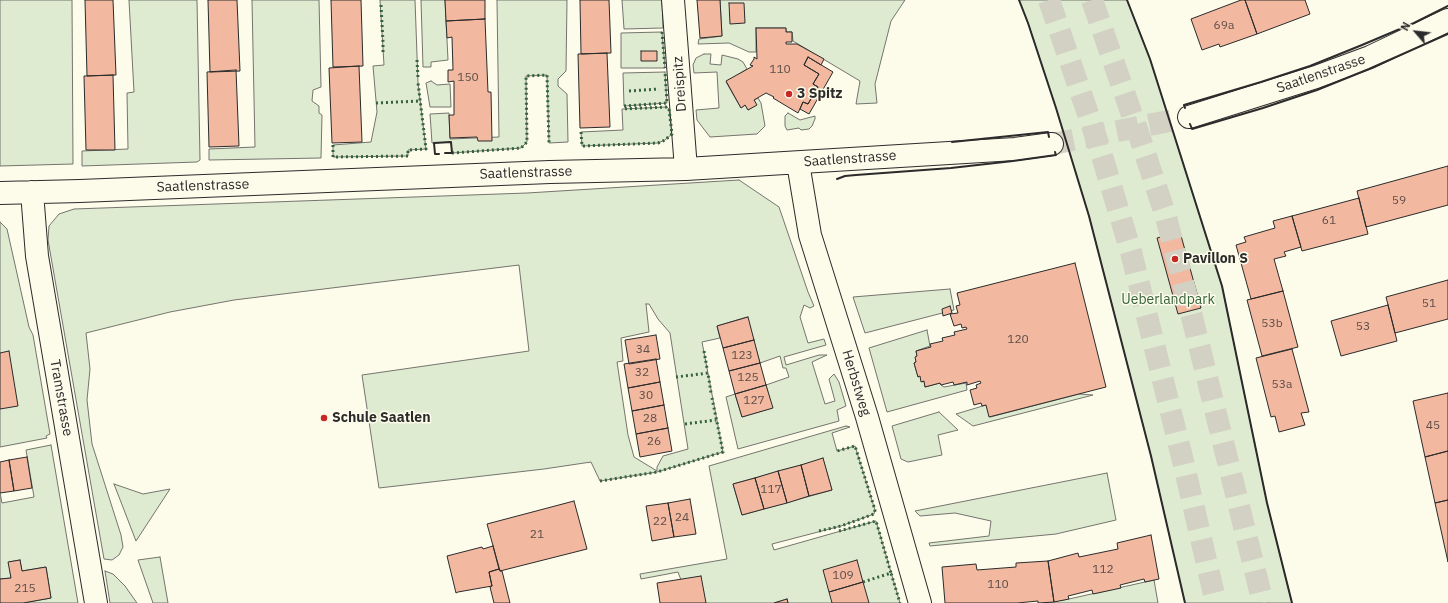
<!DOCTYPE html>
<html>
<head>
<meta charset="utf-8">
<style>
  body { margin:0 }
  #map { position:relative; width:1448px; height:603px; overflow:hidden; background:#fdfbea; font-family:"IBM Plex Sans",sans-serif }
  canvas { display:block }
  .north { position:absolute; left:1396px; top:12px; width:40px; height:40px; -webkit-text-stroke:3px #fdfbea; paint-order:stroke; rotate:298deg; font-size:11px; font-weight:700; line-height:16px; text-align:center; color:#2b2b2b }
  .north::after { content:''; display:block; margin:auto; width:14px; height:18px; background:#2b2b2b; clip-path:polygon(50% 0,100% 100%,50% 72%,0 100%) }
</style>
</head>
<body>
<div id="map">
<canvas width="1448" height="603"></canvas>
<div class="north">N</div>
</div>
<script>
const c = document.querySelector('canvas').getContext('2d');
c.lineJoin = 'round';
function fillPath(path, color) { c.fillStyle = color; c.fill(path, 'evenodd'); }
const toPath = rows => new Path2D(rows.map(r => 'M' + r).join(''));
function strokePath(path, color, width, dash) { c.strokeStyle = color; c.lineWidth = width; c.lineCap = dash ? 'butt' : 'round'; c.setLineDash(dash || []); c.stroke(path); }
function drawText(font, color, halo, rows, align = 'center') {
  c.font = font + ' "IBM Plex Sans",sans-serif'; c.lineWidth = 3; c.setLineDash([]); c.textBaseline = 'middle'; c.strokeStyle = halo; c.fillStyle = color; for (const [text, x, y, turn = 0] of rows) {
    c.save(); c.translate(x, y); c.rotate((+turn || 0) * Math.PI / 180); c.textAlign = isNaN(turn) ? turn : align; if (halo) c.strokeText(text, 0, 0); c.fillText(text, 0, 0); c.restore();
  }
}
const green = toPath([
  [0,0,72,0,73,164,0,166,0,0],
  [129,0,197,0,200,160,197,162,82,166,82,151,128,149,127,93,134,92,129,0],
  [252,0,319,0,321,87,313,90,312,101,319,106,319,113,322,115,321,158,209,160,209,149,255,147,252,0],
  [380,0,415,0,418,83,426,149,408,150,408,156,333,157,333,145,371,142,377,112,373,66,384,65,380,0],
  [421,0,445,0,448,60,431,62,431,67,423,67,421,0],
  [497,0,567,0,566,71,558,79,558,86,567,94,568,142,549,143,547,75,526,76,527,142,521,148,452,153,451,142,432,143,430,114,449,113,450,139,499,137,497,0],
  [622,0,662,0,663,28,624,29,622,0],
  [720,0,905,0,891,21,875,84,877,103,856,104,860,81,793,41,792,32,786,32,786,28,756,28,756,52,749,52,729,43,698,44,699,39,722,36,720,0],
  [1019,0,1127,0,1150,59,1222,286,1267,503,1292,603,1185,603,1151,456,1089,216,1056,108,1028,23,1019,0],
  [662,32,665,68,621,68,621,33,662,32],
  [704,54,711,54,710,64,721,65,722,55,738,59,743,62,747,69,726,82,741,108,745,105,748,110,756,105,754,100,758,98,761,103,765,126,757,134,710,137,697,120,696,110,719,108,717,72,694,73,693,65,696,58,704,54],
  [665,72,667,103,624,106,623,73,665,72],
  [431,81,437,85,450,84,451,107,430,107,426,83,431,81],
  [667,107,669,109,672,134,665,140,658,143,582,146,581,132,623,130,622,109,667,107],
  [788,113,800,120,815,116,815,119,812,126,809,129,801,130,799,128,787,130,785,126,785,116,788,113],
  [739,180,779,207,808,292,814,306,810,308,804,305,800,317,808,343,824,339,826,345,784,357,786,365,819,355,827,355,812,362,825,404,835,401,829,379,834,374,839,382,846,406,837,410,839,421,738,449,726,397,735,394,742,417,772,408,766,385,789,377,786,368,783,368,780,356,760,363,747,317,717,326,720,338,702,342,723,452,657,472,600,481,591,462,544,469,379,488,362,375,529,351,519,265,234,300,170,312,86,333,90,369,87,400,92,444,121,535,123,547,119,555,112,560,104,559,48,240,49,226,59,214,74,209,527,193,739,180],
  [646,304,649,304,658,319,670,333,688,449,663,456,657,467,657,471,634,457,628,435,617,362,623,361,621,338,649,332,646,304],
  [0,222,7,229,29,327,33,335,50,434,46,436,47,438,0,447,0,222],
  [950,289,954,310,865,333,853,297,950,289],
  [927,330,930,346,916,351,917,356,916,362,914,363,918,377,920,376,922,382,924,381,925,387,940,383,941,385,944,387,966,383,967,390,887,412,869,348,927,330],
  [1079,394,1093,395,973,426,956,414,986,405,990,417,1079,394],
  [939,412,958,430,938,435,942,455,908,462,901,459,892,426,939,412],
  [846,426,850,427,832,433,837,451,855,446,875,510,874,514,841,526,772,544,774,550,876,521,900,603,788,603,787,599,774,603,706,603,681,580,678,572,641,579,640,574,727,559,709,466,846,426],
  [823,459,832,490,742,515,733,484,823,459],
  [51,445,78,603,23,603,51,598,46,567,22,571,20,560,9,562,11,578,0,579,0,493,2,503,34,497,26,450,51,445],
  [1107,473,1116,520,1056,534,930,546,929,543,989,536,991,521,955,513,920,516,915,511,1107,473],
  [114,484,143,494,170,489,136,541,114,484],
  [160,557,168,603,153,603,138,560,160,557],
  [105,571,113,574,125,586,137,603,110,603,105,571],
  [1154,580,1158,603,1044,603,1069,599,1154,580]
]);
fillPath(green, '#deebd1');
strokePath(green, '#74746e', 1);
const building = toPath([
  [85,0,113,0,116,75,87,76,85,0],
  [208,0,237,0,240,71,210,72,208,0],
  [331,0,361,0,363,66,333,67,331,0],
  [445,0,485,0,485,19,446,21,445,0],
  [580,0,609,0,611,53,581,54,580,0],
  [697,0,720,0,722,36,700,38,697,0],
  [1241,0,1245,0,1257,34,1220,47,1219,44,1202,50,1191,19,1241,0],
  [1245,0,1305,0,1310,14,1257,34,1245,0],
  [729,3,744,3,745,23,730,24,729,3],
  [485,19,488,92,491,92,492,141,478,141,477,137,450,138,449,115,454,115,454,81,448,82,448,70,453,70,452,37,447,38,446,21,485,19],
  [756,28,786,28,786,32,792,32,792,42,786,42,786,44,797,44,824,59,821,65,808,57,804,65,819,74,813,84,818,87,808,104,803,102,798,113,773,98,774,97,766,93,754,100,757,105,748,110,745,105,741,108,726,81,753,66,750,65,754,59,754,57,757,59,756,28],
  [641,51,657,51,657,61,641,61,641,51],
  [607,53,610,127,580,128,578,54,607,53],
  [808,57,833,72,809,114,800,109,803,102,808,104,818,87,813,84,819,74,804,65,808,57],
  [359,66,362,142,332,143,329,68,359,66],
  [236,70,239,146,209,147,207,72,236,70],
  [113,75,115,150,86,150,84,76,113,75],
  [1448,166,1448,205,1366,227,1357,191,1448,166],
  [1359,198,1368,234,1302,251,1292,216,1359,198],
  [1292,216,1301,247,1284,252,1286,256,1274,259,1283,291,1251,299,1236,245,1246,242,1244,237,1275,228,1273,221,1292,216],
  [1180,232,1201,308,1178,314,1157,238,1180,232],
  [1075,263,1106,387,989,417,986,405,982,406,981,403,974,405,970,390,977,388,976,385,981,383,980,381,967,385,967,382,954,385,953,382,941,385,940,383,925,387,924,381,921,382,920,376,918,377,914,363,916,362,915,357,917,356,916,351,931,347,930,344,943,341,942,338,955,335,954,332,967,329,966,327,962,328,961,324,954,326,950,314,958,313,956,306,960,305,957,293,1075,263],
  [1448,280,1448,319,1395,333,1386,297,1448,280],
  [1283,291,1298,347,1262,356,1247,300,1283,291],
  [1388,305,1397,341,1341,356,1331,321,1388,305],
  [950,306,952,313,943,316,942,309,950,306],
  [748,317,754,340,723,348,717,326,748,317],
  [656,335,660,359,629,364,625,340,656,335],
  [754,340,760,363,729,371,723,348,754,340],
  [1292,349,1309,412,1301,413,1305,425,1279,432,1275,416,1271,417,1256,358,1292,349],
  [9,351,18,406,0,409,0,353,9,351],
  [656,359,660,382,628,388,624,364,656,359],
  [760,363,766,385,735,394,729,371,760,363],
  [660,382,664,405,632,411,628,388,660,382],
  [766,385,773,408,742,417,735,394,766,385],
  [1448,393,1448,451,1425,457,1413,401,1448,393],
  [664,405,668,428,636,434,632,411,664,405],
  [668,428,672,451,640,457,636,434,668,428],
  [1448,451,1448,500,1435,503,1425,457,1448,451],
  [27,457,32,488,14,491,9,460,27,457],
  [823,458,832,490,809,496,801,465,823,458],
  [9,460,14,491,0,493,0,462,9,460],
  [801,465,809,496,787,503,778,471,801,465],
  [778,471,787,503,764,509,755,478,778,471],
  [755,478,764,509,742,515,733,484,755,478],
  [690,499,696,534,674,537,668,503,690,499],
  [1448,500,1448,562,1435,503,1448,500],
  [574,501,587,549,500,571,487,524,574,501],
  [668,503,674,537,652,541,646,506,668,503],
  [1151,535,1159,579,1145,582,1144,579,1120,585,1121,588,1093,594,1092,590,1068,596,1069,599,1054,602,1048,561,1078,553,1079,557,1118,549,1117,543,1151,535],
  [493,546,499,569,489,572,492,586,458,592,456,593,447,556,482,547,483,549,493,546],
  [20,560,22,571,46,567,51,598,23,603,0,603,0,579,11,578,8,562,20,560],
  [857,560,863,582,829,592,823,570,857,560],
  [1048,561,1054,602,1038,603,1038,601,1017,603,945,603,942,567,976,564,977,570,1016,567,1016,563,1048,561],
  [499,569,500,571,502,571,510,603,494,603,490,587,492,586,489,572,499,569],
  [701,576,706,603,660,603,657,583,701,576],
  [863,582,869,603,832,603,829,592,863,582],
  [787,599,788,603,774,603,787,599]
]);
fillPath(building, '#f2b8a0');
strokePath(building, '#2b2b2b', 1);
strokePath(toPath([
  [1052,144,1189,117]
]), '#d3d1c4', 22, [22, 11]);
strokePath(toPath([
  [1049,0,1099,146,1131,252,1182,457,1216,603],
  [1092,0,1139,135,1166,217,1188,301,1263,603]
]), '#d3d1c4', 22, [22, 11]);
const minor = toPath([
  [673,0,686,169],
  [1189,117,1316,77,1370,57,1448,20],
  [798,163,810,235,867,417,920,603],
  [32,192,37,256,96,603],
  [0,193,80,191,550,172,686,169,1015,149,1052,144]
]);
strokePath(minor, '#2b2b2b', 24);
strokePath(minor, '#fdfbea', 22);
strokePath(toPath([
  [381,5,383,42],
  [662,32,665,68],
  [383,45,383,55],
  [417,60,418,78],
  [629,91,659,89],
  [376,103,420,101],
  [624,106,667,103,665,72],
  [581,132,582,146,658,143,665,140,672,134,669,109,667,107,622,109],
  [333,145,333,157,408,156,408,150,426,149,418,83],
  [452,153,521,148,527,142,526,76,547,75,549,143],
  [704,351,707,368],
  [676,377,708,373,711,393],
  [685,424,716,420],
  [600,481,657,472,723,452,712,398],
  [819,531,841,526,874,514,875,510,855,446,837,451],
  [839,531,876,521,891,573],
  [863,582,891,573,900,603]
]), '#34623c', 3, [2, 3]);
strokePath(toPath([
  [1019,0,1028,23,1056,108,1089,216,1151,456,1185,603],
  [1127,0,1150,59,1222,286,1267,503,1292,603],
  [1185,108,1184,105,1261,82,1310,66,1362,45,1414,23,1448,6],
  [1190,124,1192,129,1263,108,1317,90,1369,69,1448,34],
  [952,142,1048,132,1049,137],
  [439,154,435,154,434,143,451,142,452,153,445,153],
  [837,179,845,176,856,175,951,168,1013,161,1056,155,1055,152]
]), '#2b2b2b', 2);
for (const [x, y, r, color] of [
  [789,94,4,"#c62828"],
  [1175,259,4,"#c62828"],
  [324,418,4,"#c62828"]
]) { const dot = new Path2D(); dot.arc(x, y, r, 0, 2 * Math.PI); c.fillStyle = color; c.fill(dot); strokePath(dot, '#fdfbea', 1.5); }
drawText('12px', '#5d4e48', null, [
  ["69a",1224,26],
  ["110",780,70],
  ["150",468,78],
  ["59",1399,201],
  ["61",1329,221],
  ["51",1429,304],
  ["53b",1272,324],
  ["53",1363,327],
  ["120",1018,340],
  ["34",643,350],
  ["123",742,356],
  ["32",642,373],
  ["125",748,378],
  ["53a",1282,385],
  ["30",646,396],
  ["127",754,401],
  ["28",650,419],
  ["45",1433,426],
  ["26",654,442],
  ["117",771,490],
  ["24",682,518],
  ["22",660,522],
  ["21",537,535],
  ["112",1103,570],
  ["109",843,576],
  ["110",998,585],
  ["215",25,589]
]);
drawText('14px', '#2b2b2b', '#fdfbea', [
  ["Saatlenstrasse",1321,74,-19],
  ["Dreispitz",680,84,-94],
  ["Saatlenstrasse",850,159,-4],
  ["Saatlenstrasse",526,173,-2],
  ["Saatlenstrasse",203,186,-2],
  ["Herbstweg",856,383,73],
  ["Tramstrasse",61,398,80]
]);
drawText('bold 14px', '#2b2b2b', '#fdfbea', [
  ["3 Spitz",797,94],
  ["Pavillon S",1183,259],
  ["Schule Saatlen",332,418]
], 'left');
drawText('14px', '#34623c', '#fdfbea', [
  ["Ueberlandpark",1168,300]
]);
</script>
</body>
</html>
